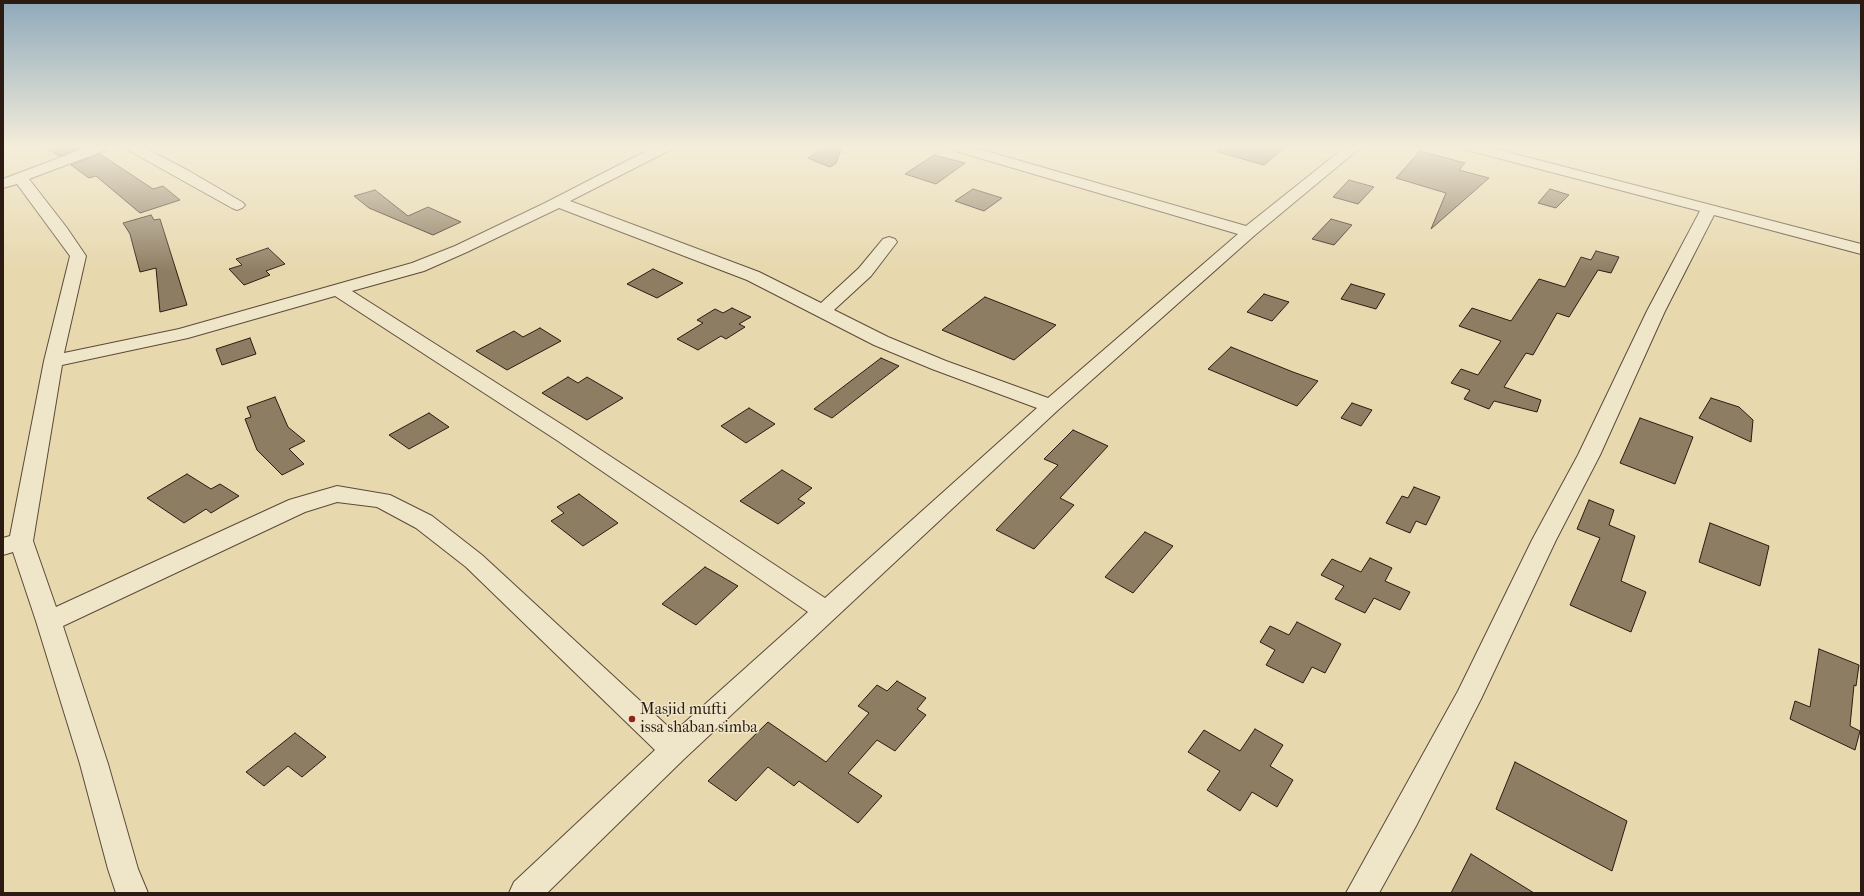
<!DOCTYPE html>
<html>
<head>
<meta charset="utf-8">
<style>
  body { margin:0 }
  #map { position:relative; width:1864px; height:896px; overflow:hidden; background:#e7d8ad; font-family:"IM FELL French Canon",serif }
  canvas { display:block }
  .frame { position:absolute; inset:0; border:4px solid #2c1b12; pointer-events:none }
</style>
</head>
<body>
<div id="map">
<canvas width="1864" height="896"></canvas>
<div class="frame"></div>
</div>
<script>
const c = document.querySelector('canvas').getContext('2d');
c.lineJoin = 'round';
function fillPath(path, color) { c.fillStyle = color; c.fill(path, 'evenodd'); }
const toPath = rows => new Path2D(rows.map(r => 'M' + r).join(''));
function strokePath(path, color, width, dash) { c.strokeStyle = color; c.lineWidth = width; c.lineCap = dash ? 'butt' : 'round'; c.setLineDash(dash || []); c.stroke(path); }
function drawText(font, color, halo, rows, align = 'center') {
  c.font = font + ' "IM FELL French Canon",serif'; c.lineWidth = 3; c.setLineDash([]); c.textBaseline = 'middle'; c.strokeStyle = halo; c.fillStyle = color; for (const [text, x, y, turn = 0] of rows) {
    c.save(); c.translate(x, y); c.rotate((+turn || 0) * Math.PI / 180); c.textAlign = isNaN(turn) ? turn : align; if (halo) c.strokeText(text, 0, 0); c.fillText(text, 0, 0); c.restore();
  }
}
const building = toPath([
  [45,147,84,147,59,156,45,147],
  [824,147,842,147,836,163,830,167,808,158,824,147],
  [1219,147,1285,147,1264,165,1218,152,1219,147],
  [1420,151,1465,163,1459,170,1489,178,1431,229,1446,193,1396,178,1420,151],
  [100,154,153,189,163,186,180,200,140,213,96,176,89,178,71,165,100,154],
  [934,155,965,163,936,184,905,174,934,155],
  [1349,180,1374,187,1358,204,1333,197,1349,180],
  [973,189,1002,198,984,211,955,201,973,189],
  [1550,189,1569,195,1556,208,1538,203,1550,189],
  [375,190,408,216,428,207,461,222,433,235,369,208,354,196,375,190],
  [151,215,154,220,160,219,187,305,160,312,156,268,140,272,130,234,123,223,151,215],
  [1331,219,1352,225,1334,245,1312,239,1331,219],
  [268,248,285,264,266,271,270,275,244,285,229,269,242,265,236,259,268,248],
  [1596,251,1619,257,1611,273,1598,270,1569,317,1557,313,1533,355,1526,353,1504,387,1541,400,1537,412,1494,401,1489,409,1464,399,1470,390,1451,383,1461,369,1478,375,1501,341,1459,326,1472,308,1511,321,1539,279,1565,287,1581,257,1591,260,1596,251],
  [653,269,683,283,657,298,627,284,653,269],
  [1351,284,1385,294,1376,309,1341,299,1351,284],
  [1264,294,1289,302,1272,321,1247,312,1264,294],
  [985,297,1056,325,1014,360,942,330,985,297],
  [732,308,751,317,739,324,745,327,726,339,721,336,698,350,677,339,703,323,697,320,715,309,723,313,732,308],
  [540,328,561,341,507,370,476,351,514,331,523,337,540,328],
  [250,338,256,354,222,365,216,349,250,338],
  [1231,347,1293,372,1318,381,1297,406,1208,369,1231,347],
  [881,358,899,366,832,418,814,409,881,358],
  [568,377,578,383,587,377,623,398,587,420,542,393,568,377],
  [275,397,288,427,305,441,289,449,304,464,282,475,257,450,245,419,251,417,247,407,275,397],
  [1711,398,1739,407,1753,420,1751,442,1699,418,1711,398],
  [1352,403,1372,410,1361,426,1341,418,1352,403],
  [749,408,775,424,746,443,721,426,749,408],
  [429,413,449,427,409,449,389,435,429,413],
  [1640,418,1693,437,1675,484,1620,463,1640,418],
  [1073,430,1108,446,1060,498,1074,505,1034,549,996,530,1058,465,1044,459,1073,430],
  [782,470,812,488,798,499,805,503,778,524,740,501,782,470],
  [187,474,211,489,220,484,239,496,211,513,206,509,184,523,147,498,187,474],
  [1414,487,1440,497,1426,525,1416,521,1410,533,1386,523,1402,496,1408,498,1414,487],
  [579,494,618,523,583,546,551,521,564,513,557,507,579,494],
  [1589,500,1614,510,1609,525,1635,536,1621,581,1646,592,1631,632,1570,605,1600,538,1577,529,1589,500],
  [1710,523,1769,546,1760,586,1699,562,1710,523],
  [1145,532,1173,546,1133,593,1105,577,1145,532],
  [1370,558,1392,568,1385,581,1410,592,1400,610,1374,598,1365,613,1335,599,1344,586,1321,575,1332,559,1361,572,1370,558],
  [705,567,738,586,696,625,662,604,705,567],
  [1297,622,1341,644,1325,673,1312,667,1303,683,1266,665,1275,650,1260,642,1270,626,1289,635,1297,622],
  [1819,649,1859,665,1856,686,1854,685,1850,726,1860,731,1855,750,1790,719,1795,701,1810,707,1819,649],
  [897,681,926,698,917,709,926,715,895,751,877,740,848,773,882,796,858,823,799,781,794,786,768,767,736,801,708,781,768,722,826,762,869,713,858,706,877,685,887,691,897,681],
  [1255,729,1283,745,1270,766,1293,780,1277,807,1252,792,1240,811,1207,790,1220,771,1188,752,1204,730,1240,751,1255,729],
  [295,733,326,757,302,777,288,766,264,786,246,772,295,733],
  [1515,762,1627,821,1612,871,1496,809,1515,762],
  [1471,854,1534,893,1451,893,1471,854]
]);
fillPath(building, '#8d7d63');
strokePath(building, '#2c1b12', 1);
const street = toPath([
  [88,147,108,147,106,150,29,179,67,228,86,256,64,353,179,329,412,263,455,246,545,203,654,147,672,147,670,150,570,201,759,272,821,303,859,268,883,239,889,237,895,239,897,242,871,276,834,310,888,337,946,361,1048,398,1238,234,952,150,950,147,972,147,1246,226,1345,147,1361,147,1255,235,1058,410,684,759,547,893,509,893,514,882,655,750,466,567,416,528,377,507,337,502,305,512,63,626,108,764,138,869,148,893,116,893,108,869,80,764,36,621,13,552,3,555,3,538,10,536,44,361,70,256,17,184,3,188,3,179,88,147],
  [559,208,747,280,874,345,932,369,1037,408,825,598,572,431,352,291,424,271,467,252,559,208],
  [335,296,558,441,808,612,674,732,482,555,432,516,390,495,337,486,289,500,56,607,33,541,62,365,188,338,335,296],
  [126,147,143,147,189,171,242,202,245,205,242,208,237,210,232,208,128,150,126,147],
  [1465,147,1488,147,1861,244,1861,254,1714,215,1665,311,1600,455,1556,540,1481,699,1416,826,1379,893,1346,893,1458,691,1532,540,1578,455,1647,311,1700,211,1467,150,1465,147]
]);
strokePath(street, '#5b4a39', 2);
fillPath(street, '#efe6ca');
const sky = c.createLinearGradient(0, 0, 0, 272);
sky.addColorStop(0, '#8ea9bb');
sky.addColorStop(0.54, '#f4edda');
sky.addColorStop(1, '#f4edda00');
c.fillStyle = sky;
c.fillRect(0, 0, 1864, 272);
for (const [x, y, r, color] of [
  [632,719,4,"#8f2418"]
]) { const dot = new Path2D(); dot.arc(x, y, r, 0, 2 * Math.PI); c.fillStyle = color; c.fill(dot); strokePath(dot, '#efe6ca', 1.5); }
drawText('16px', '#2c1b12', '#efe6ca', [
  ["Masjid mufti",640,710],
  ["issa shaban simba",640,728]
], 'left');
</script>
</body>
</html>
